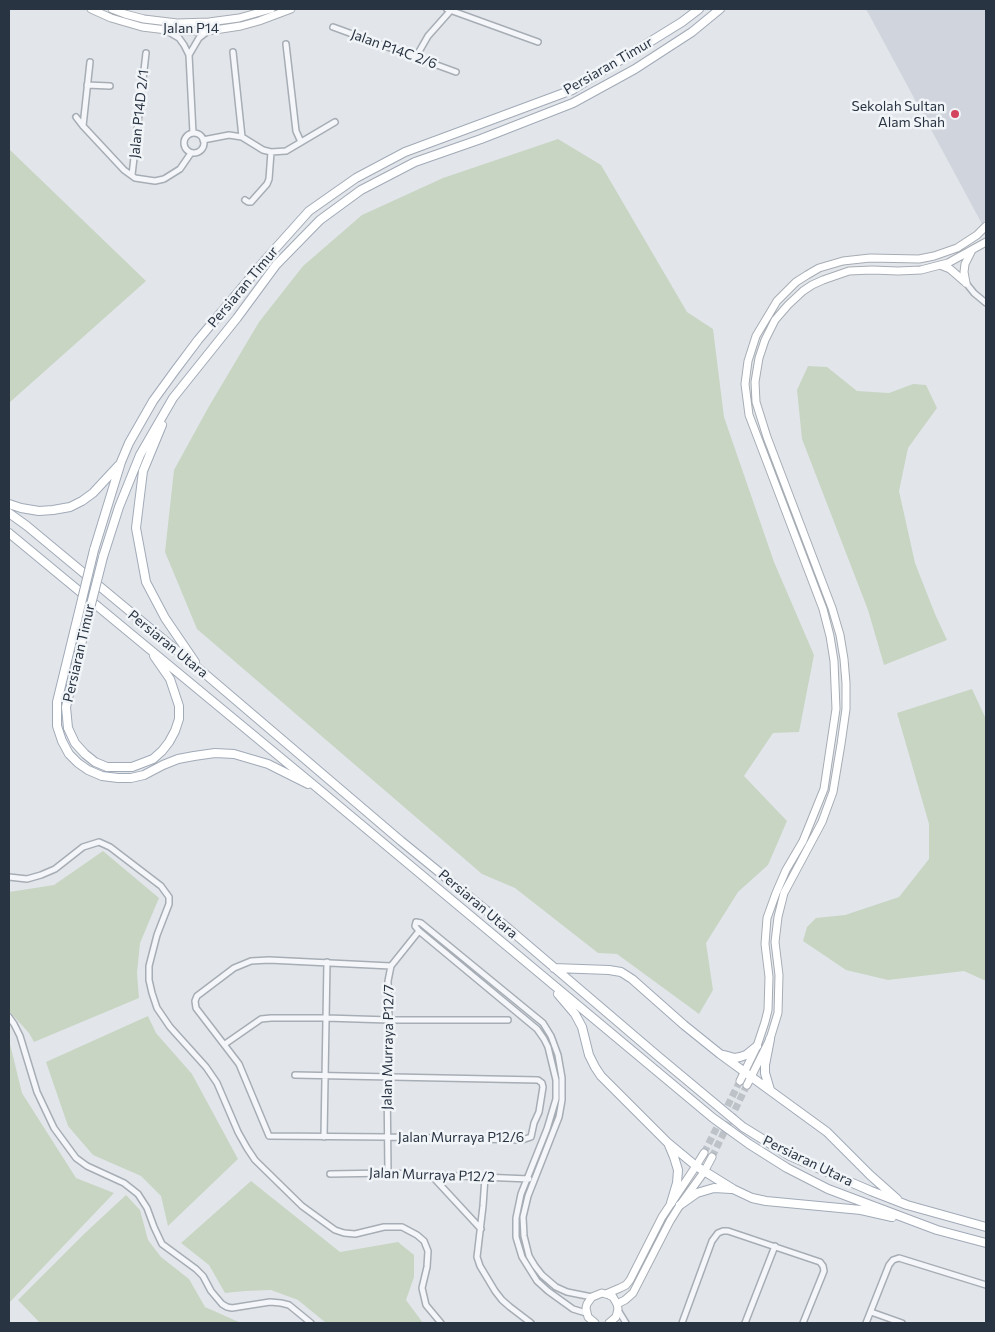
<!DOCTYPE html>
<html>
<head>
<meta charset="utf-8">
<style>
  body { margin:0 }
  #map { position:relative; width:995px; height:1332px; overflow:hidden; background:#e2e6eb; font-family:Commissioner,sans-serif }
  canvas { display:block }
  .frame { position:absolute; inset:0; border:10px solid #293443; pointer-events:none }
</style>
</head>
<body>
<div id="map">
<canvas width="995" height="1332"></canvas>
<div class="frame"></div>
</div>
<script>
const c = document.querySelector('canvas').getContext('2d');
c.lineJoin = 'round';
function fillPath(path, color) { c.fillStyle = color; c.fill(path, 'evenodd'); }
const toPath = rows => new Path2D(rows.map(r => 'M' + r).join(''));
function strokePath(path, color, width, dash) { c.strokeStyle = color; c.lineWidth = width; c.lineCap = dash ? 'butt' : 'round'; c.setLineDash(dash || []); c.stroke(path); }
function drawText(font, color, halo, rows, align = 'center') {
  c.font = font + ' Commissioner,sans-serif'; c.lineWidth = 5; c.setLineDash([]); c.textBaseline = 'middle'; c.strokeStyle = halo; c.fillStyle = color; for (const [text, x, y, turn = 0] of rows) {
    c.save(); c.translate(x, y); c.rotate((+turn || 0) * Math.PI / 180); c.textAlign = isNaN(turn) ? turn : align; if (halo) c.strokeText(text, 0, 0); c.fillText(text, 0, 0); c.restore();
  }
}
fillPath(toPath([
  [866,9,986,9,986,219,982,224]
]), '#d0d5dd');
fillPath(toPath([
  [558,139,601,165,687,312,713,329,724,417,774,562,814,655,799,732,773,733,744,776,787,821,768,865,738,892,706,943,713,990,699,1014,617,954,598,953,515,888,482,874,197,629,165,552,174,470,208,408,259,322,303,266,362,215,443,178],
  [9,149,146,281,9,403],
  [808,366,827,367,857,391,889,393,913,384,926,385,937,408,908,448,899,491,915,563,935,614,947,640,884,665,868,610,802,439,797,390],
  [972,689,986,719,986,981,964,971,888,980,846,970,803,941,807,927,816,918,845,915,899,897,929,859,929,824,897,713],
  [103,851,159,898,140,943,137,973,139,998,34,1042,29,1033,9,1011,9,892,54,885],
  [148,1016,156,1033,192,1074,238,1159,168,1226,161,1196,141,1176,93,1155,68,1126,46,1062],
  [9,1040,22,1093,76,1178,114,1193,9,1303],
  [251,1181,340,1252,398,1242,414,1255,414,1277,406,1300,423,1323,326,1323,298,1300,271,1290,245,1291,225,1293,209,1265,181,1243],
  [126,1195,140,1210,148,1240,161,1257,189,1279,205,1307,241,1323,40,1323,18,1300,84,1234]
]), '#c8d5c3');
strokePath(toPath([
  [704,1153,740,1081],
  [712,1157,747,1085]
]), '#bdc2c9', 7, [7, 3.5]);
const street = toPath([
  [447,9,538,42],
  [333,27,456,72],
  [167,31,179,38,184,45,189,55,193,133],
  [286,44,296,131,301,142],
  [233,52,242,137],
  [189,55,199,38,208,31],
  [416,57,428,36,452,9],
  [87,85,110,86],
  [76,117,83,126,124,170,135,178,155,181,164,179,180,169,191,153],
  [83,126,90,62],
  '184 143a10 10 0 1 1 20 0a10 10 0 1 1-20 0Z',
  [203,140,229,135,242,137,263,150,271,152,286,151,335,122],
  [132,175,146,53],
  [245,200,248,202,251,202,267,184,269,179,271,152],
  [966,283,974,293,986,303],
  [9,877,27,879,41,875,55,869,83,847,99,842,110,847,161,886,169,897,169,904,157,935,149,966,149,980,152,993,157,1008,170,1027,206,1067,217,1083,238,1132,247,1148,255,1160,302,1206,335,1230,344,1233,355,1234,384,1227,402,1227,417,1235,424,1241,428,1251,427,1267,422,1288,426,1305,441,1323],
  [9,1017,14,1024,20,1036,37,1092,54,1128,76,1158,87,1166,124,1183,138,1194,147,1208,154,1227,162,1244,196,1269,203,1276,211,1291,222,1304,227,1307,232,1308,270,1302,281,1303,289,1305,311,1323],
  [225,1044,261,1019,271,1018,326,1018,389,1020,508,1020],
  [295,1075,538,1080,542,1083,543,1087,539,1112,534,1123,531,1137,522,1140,388,1137,269,1136,239,1064,196,1008,195,1001,197,996,234,968,251,961,269,960,391,966],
  [324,1137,327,962],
  [388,1173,387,1076,389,1020,388,981,391,966,419,931],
  [330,1174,388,1173,529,1179],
  [432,1176,481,1229],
  [485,1177,483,1206,477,1257,480,1266,495,1291,502,1300,510,1307,531,1323],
  [618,1310,626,1323],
  [871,1312,902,1323],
  [586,1313,573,1309,548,1291,537,1281,522,1257,516,1237,516,1218,521,1194,547,1129,556,1099,556,1080,548,1047,544,1039,537,1029,419,931,415,926,416,922,421,923,543,1023,551,1036,558,1055,562,1078,562,1100,559,1117,528,1196,523,1217,524,1236,529,1256,535,1266,542,1275,556,1287,567,1292,592,1297],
  [682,1323,712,1241,718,1233,723,1231,728,1231,820,1262,823,1266,824,1271,803,1323],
  [745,1323,775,1246],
  [866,1323,889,1265,893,1260,899,1258,986,1285]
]);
const secondary = toPath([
  [91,9,111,18,142,27,175,31,208,31,241,26,259,21,291,9],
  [112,9,125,14,144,19,177,23,209,22,239,18,271,9],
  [940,265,950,269,965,282],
  [966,283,964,272,965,264,972,250],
  [740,1081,757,1046,765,1022,768,1010,769,977,765,944,767,918,776,893,786,870,803,841,824,789,836,709,834,661,830,636,823,609,749,415,745,384,748,361,756,336,777,301,796,282,807,275,819,268,843,261,870,258,919,259,934,256,957,248,977,235,986,226],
  [747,1085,770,1039,778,1013,779,975,775,942,778,917,784,893,822,822,833,792,841,744,846,709,846,683,844,659,840,635,832,608,767,437,756,402,755,382,759,358,765,340,775,320,788,305,803,291,812,285,823,280,849,271,872,270,898,271,921,270,940,265,948,263,986,242],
  [606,1294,620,1288,626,1285,630,1280,662,1217,696,1166,704,1153],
  [617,1304,625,1300,633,1293,670,1221,680,1205,704,1172,712,1157],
  [595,1323,588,1317,586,1308,587,1304,592,1297,602,1293,609,1295,613,1297,617,1304,618,1309,616,1317,609,1323]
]);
const primary = toPath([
  [162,425,143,471,136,528,146,582,165,618,195,662],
  [9,504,21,508,39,511,53,510,70,507,82,501,93,493,119,465],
  [9,513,27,526,204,673,401,841,509,929,659,1057,743,1127,790,1156,871,1191,907,1205,986,1227],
  [9,533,321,791,713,1118,749,1144,787,1168,828,1189,937,1230,986,1243],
  [94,550,121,462,129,443,153,401,174,372,198,340,266,259,309,211,356,178,405,152,572,90,682,22,699,9],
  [103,557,119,507,140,455,173,398,237,318,276,265,320,220,361,190,415,162,481,139,573,103,635,69,692,32,720,9],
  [77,620,57,702,57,726,62,741,69,754,78,763,88,770,102,776,118,778,131,778,144,775,163,765,178,759,194,756,215,753,234,754,268,764,308,784],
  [85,628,66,707,68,728,75,743,85,754,95,762,107,767,132,767,153,759,162,751,169,742,175,731,179,719,179,706,170,679,154,656],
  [554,968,609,970,621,972,632,979,684,1025,720,1054,827,1132,870,1175,897,1199],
  [558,994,575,1014,582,1027,589,1055,595,1067,601,1076,667,1142,696,1166,733,1189,752,1198,766,1201,861,1210,892,1217],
  [770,1039,765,1065,765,1073,770,1090],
  [724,1055,735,1058,740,1057,746,1055,757,1046],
  [669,1145,674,1157,678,1170,677,1183,671,1203],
  [680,1205,697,1193,714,1188,731,1189]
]);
strokePath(street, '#a7adb5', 8);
strokePath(secondary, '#a7adb5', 9);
strokePath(primary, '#a1aab7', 10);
strokePath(street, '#f5f6f9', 5);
strokePath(secondary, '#fff', 7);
strokePath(primary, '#fff', 8);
const primaryBridge = toPath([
  [77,620,94,550],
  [85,628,103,557]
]);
strokePath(primaryBridge, '#a1aab7', 10, []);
strokePath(primaryBridge, '#fff', 8);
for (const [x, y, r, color] of [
  [955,114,5,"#d3445e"]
]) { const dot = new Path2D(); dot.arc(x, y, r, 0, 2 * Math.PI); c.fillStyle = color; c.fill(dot); strokePath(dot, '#f2f5f8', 2); }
drawText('14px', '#293443', '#f2f5f8', [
  ["Jalan P14",191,28],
  ["Jalan P14C 2/6",394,49,20],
  ["Persiaran Timur",608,66,-30],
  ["Jalan P14D 2/1",139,114,-84],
  ["Persiaran Timur",243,287,-50],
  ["Persiaran Utara",168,644,39],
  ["Persiaran Timur",79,653,-77],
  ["Persiaran Utara",478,904,40],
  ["Jalan Murraya P12/7",388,1047,-89],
  ["Jalan Murraya P12/6",461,1137],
  ["Persiaran Utara",808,1161,26],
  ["Jalan Murraya P12/2",432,1175,2]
]);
drawText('14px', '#293443', '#f2f5f8', [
  ["Sekolah Sultan",945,106],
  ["Alam Shah",945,122]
], 'right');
</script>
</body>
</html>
